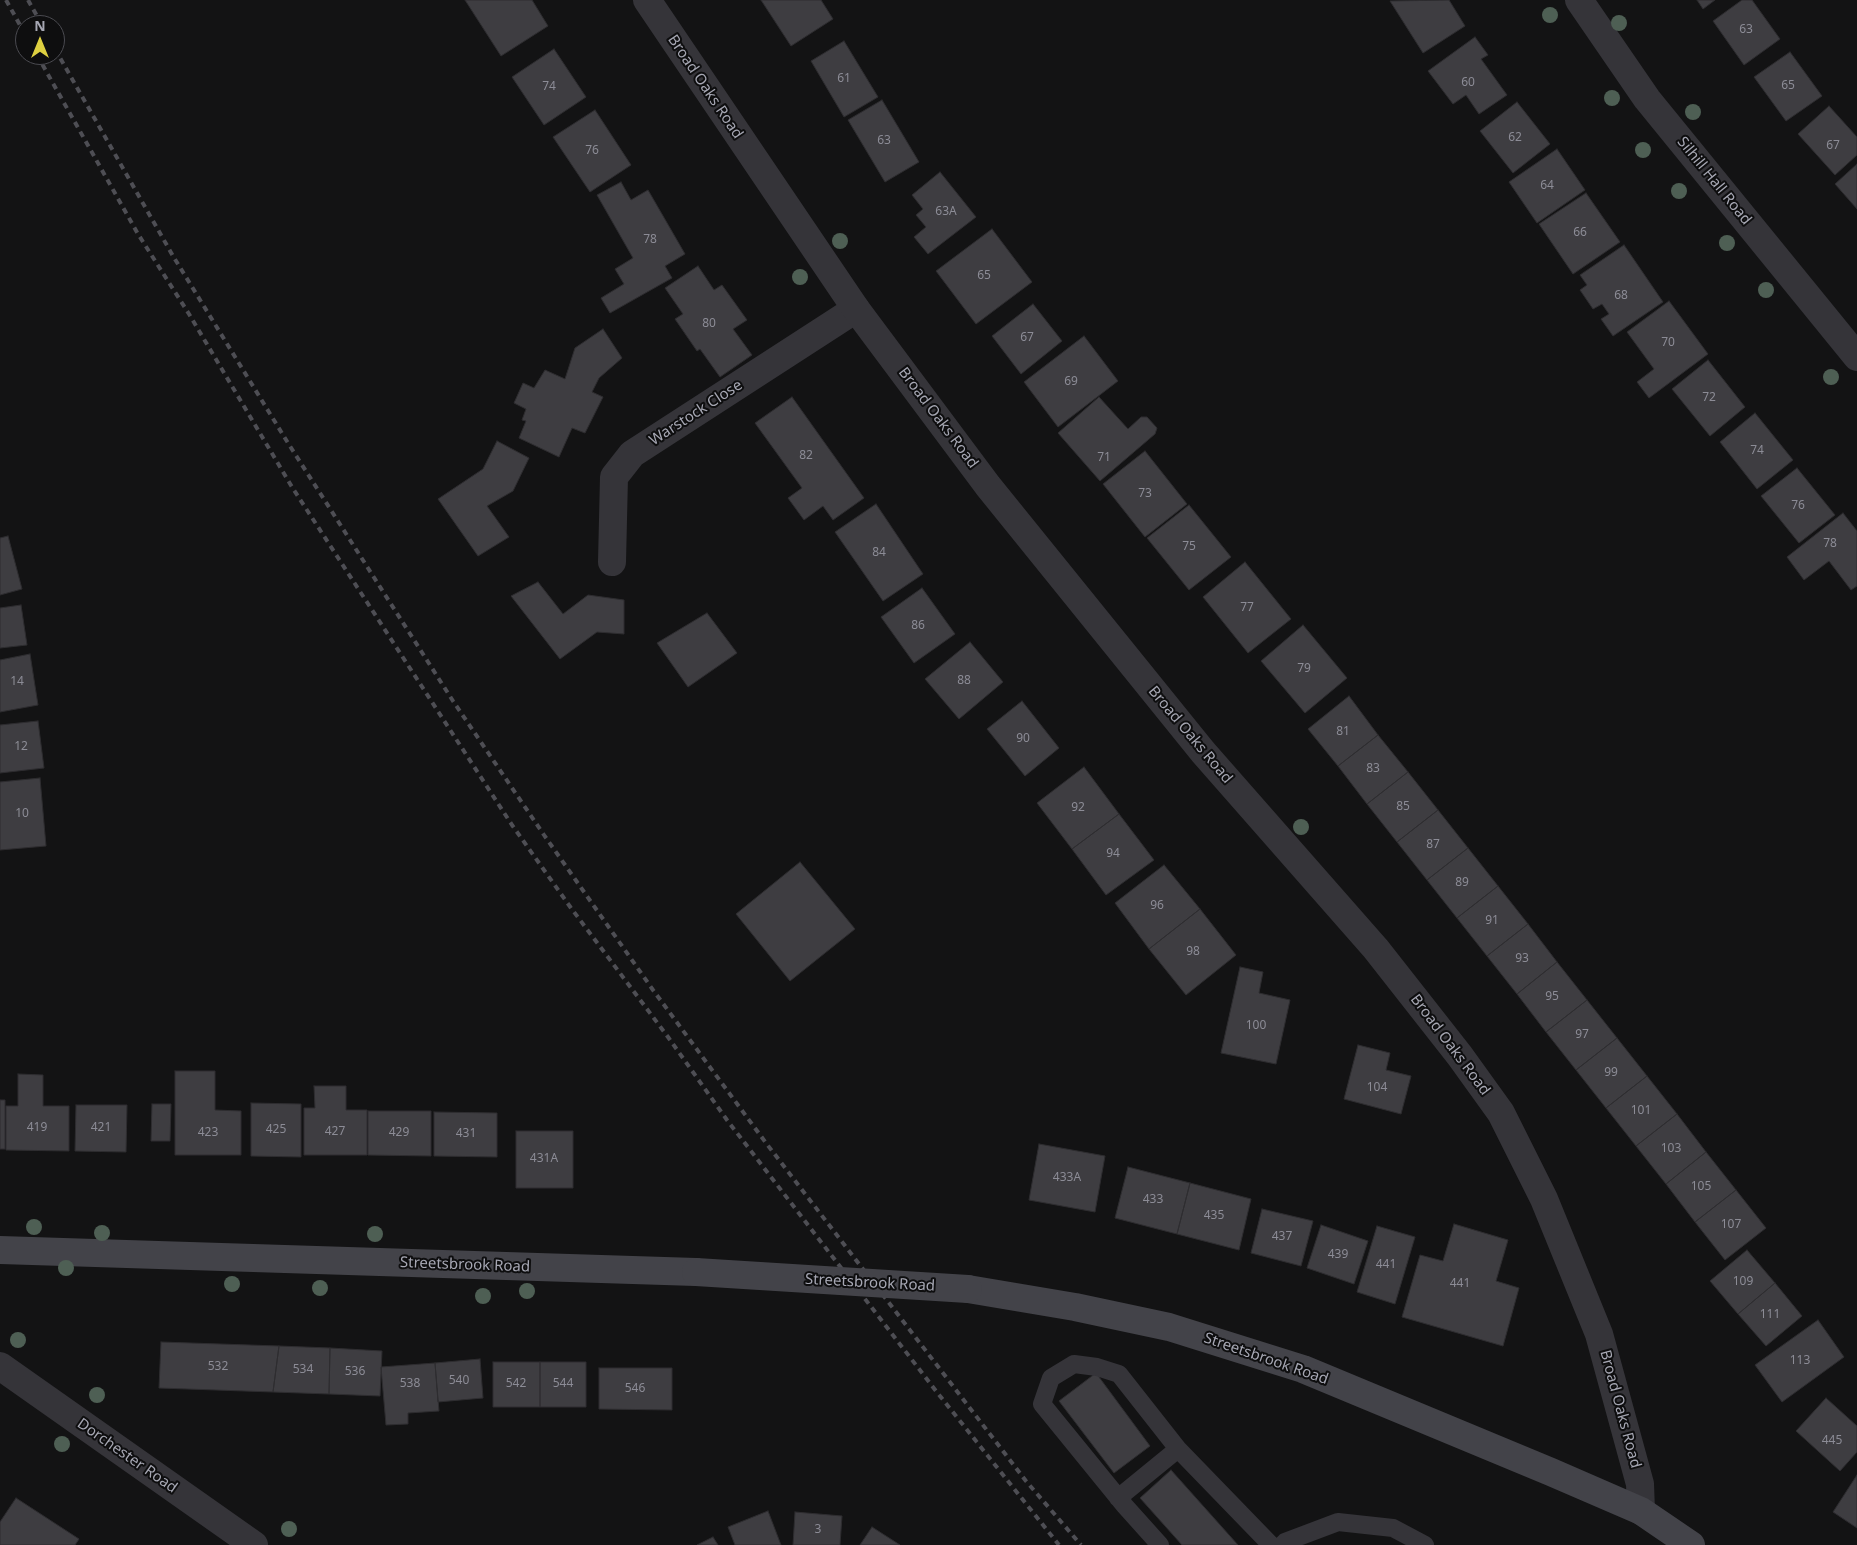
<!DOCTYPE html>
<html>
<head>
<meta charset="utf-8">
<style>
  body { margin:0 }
  #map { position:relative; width:1857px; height:1545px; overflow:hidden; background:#131314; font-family:"Noto Sans",sans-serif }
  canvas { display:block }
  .north { position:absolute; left:15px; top:15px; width:50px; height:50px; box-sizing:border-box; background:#0e0e0f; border:1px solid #4b4b51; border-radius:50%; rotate:0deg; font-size:14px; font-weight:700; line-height:20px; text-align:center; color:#a6a7b3 }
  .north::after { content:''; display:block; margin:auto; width:18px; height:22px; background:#ded041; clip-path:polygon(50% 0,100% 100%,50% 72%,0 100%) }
</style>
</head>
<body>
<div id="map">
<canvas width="1857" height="1545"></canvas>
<div class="north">N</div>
</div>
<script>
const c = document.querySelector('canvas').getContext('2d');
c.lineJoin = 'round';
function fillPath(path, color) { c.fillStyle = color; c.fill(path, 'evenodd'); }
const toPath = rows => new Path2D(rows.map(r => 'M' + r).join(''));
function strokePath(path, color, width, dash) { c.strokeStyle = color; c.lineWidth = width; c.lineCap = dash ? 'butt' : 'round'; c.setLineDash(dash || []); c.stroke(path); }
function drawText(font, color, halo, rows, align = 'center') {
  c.font = font + ' "Noto Sans",sans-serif'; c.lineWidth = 4; c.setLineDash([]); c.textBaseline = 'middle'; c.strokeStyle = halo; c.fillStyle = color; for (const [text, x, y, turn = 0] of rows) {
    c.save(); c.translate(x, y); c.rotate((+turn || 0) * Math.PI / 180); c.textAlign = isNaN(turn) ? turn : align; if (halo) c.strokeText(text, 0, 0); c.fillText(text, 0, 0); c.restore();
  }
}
const building = toPath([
  [465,0,532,0,548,26,501,56,465,0],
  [761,0,821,0,833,19,791,46,761,0],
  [1449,0,1465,26,1423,53,1390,1,1449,0],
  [1697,0,1715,0,1703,9,1697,0],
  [1742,0,1752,0,1780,39,1744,65,1713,21,1742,0],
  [1475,37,1488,55,1481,59,1507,95,1479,114,1466,95,1453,104,1428,71,1475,37],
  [844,41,878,97,844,117,811,61,844,41],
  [554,49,586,97,544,125,512,77,554,49],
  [1790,52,1822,96,1786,121,1754,77,1790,52],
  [882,100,919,162,885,182,848,120,882,100],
  [1517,102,1550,144,1513,173,1480,131,1517,102],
  [1829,106,1857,137,1857,155,1835,175,1798,134,1829,106],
  [595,110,631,165,590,192,553,137,595,110],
  [1557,149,1585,190,1537,223,1509,182,1557,149],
  [1857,164,1857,209,1835,184,1857,164],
  [940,172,976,217,928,254,914,237,926,227,916,215,923,209,912,195,940,172],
  [621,182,631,200,648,190,685,254,665,266,672,278,610,313,601,298,624,284,615,269,633,258,597,195,621,182],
  [1586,193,1620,242,1573,274,1539,224,1586,193],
  [992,229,1032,282,976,324,936,271,992,229],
  [1624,245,1663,302,1613,336,1601,319,1609,314,1602,304,1593,309,1580,290,1587,285,1580,275,1624,245],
  [698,266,714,290,722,285,747,320,733,329,752,355,720,377,700,349,697,351,675,319,683,314,665,288,698,266],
  [1669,301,1708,354,1649,398,1637,382,1654,369,1627,332,1669,301],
  [1033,304,1062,341,1021,374,992,336,1033,304],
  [603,329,622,358,599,378,592,392,603,397,585,433,572,428,559,457,519,438,526,421,522,420,526,409,514,403,523,383,534,388,545,370,565,379,575,348,603,329],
  [1084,336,1118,381,1058,427,1024,382,1084,336],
  [1708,360,1745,407,1710,436,1672,389,1708,360],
  [792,397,864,498,833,520,823,506,804,520,788,498,802,488,755,423,792,397],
  [1099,397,1128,429,1141,417,1147,417,1157,428,1155,434,1100,481,1058,433,1099,397],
  [1755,413,1793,460,1757,489,1720,442,1755,413],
  [497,441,529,458,513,491,487,506,509,537,478,556,438,499,483,469,497,441],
  [1145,451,1187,504,1145,537,1103,484,1145,451],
  [1797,468,1835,515,1799,543,1761,496,1797,468],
  [876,504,923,574,883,601,835,532,876,504],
  [1189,505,1231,557,1189,590,1147,538,1189,505],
  [1843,513,1857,531,1857,586,1851,590,1829,561,1804,580,1787,557,1843,513],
  [8,536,22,589,0,595,0,538,8,536],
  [1245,562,1291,619,1248,653,1203,597,1245,562],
  [538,582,563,614,588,595,624,600,624,634,597,632,560,659,511,596,538,582],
  [922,588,955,634,914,663,881,617,922,588],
  [21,605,27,645,0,648,0,608,21,605],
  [707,613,737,653,688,687,657,643,707,613],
  [1303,625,1347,678,1305,713,1261,661,1303,625],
  [970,642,1003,682,959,719,925,679,970,642],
  [30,654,38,705,0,712,0,660,30,654],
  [1349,696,1378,735,1338,766,1308,729,1349,696],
  [1022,701,1059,748,1025,776,987,729,1022,701],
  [38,721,44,768,0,773,0,725,38,721],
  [1378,735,1408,772,1367,804,1338,766,1378,735],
  [1084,767,1119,814,1072,849,1037,803,1084,767],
  [1408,772,1438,810,1397,842,1367,804,1408,772],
  [40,778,46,846,0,850,0,782,40,778],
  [1438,810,1468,848,1427,880,1397,842,1438,810],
  [1119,814,1154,860,1106,895,1072,849,1119,814],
  [1468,848,1498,886,1457,918,1427,880,1468,848],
  [800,862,855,929,790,981,736,914,800,862],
  [1164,865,1200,909,1149,949,1115,903,1164,865],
  [1498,886,1528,924,1487,956,1457,918,1498,886],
  [1200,909,1236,955,1186,995,1149,949,1200,909],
  [1528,924,1557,962,1517,994,1487,956,1528,924],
  [1557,962,1587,1000,1546,1032,1517,994,1557,962],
  [1240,967,1263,972,1259,993,1290,1000,1276,1064,1221,1053,1240,967],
  [1587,1000,1617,1038,1576,1070,1546,1032,1587,1000],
  [1617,1038,1647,1076,1606,1108,1576,1070,1617,1038],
  [1358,1045,1390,1053,1386,1070,1411,1076,1401,1114,1344,1099,1358,1045],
  [175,1071,215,1071,215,1110,241,1111,241,1155,175,1155,175,1071],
  [18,1074,43,1075,43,1106,69,1106,69,1151,6,1150,6,1106,18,1106,18,1074],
  [1647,1076,1677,1114,1636,1146,1606,1108,1647,1076],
  [314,1086,346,1086,346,1110,367,1110,367,1155,304,1155,304,1108,315,1108,314,1086],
  [0,1100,5,1100,5,1149,0,1149,0,1100],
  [251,1103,301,1104,301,1157,251,1156,251,1103],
  [152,1104,171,1104,170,1141,151,1141,152,1104],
  [76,1105,127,1105,126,1152,75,1151,76,1105],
  [368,1111,431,1111,431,1156,368,1155,368,1111],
  [434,1112,497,1113,497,1157,434,1156,434,1112],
  [1677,1114,1706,1152,1666,1184,1636,1146,1677,1114],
  [516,1131,573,1131,573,1188,516,1188,516,1131],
  [1039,1144,1105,1156,1095,1212,1029,1200,1039,1144],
  [1706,1152,1736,1190,1695,1222,1666,1184,1706,1152],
  [1128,1167,1190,1183,1177,1234,1115,1218,1128,1167],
  [1190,1183,1251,1199,1239,1250,1177,1234,1190,1183],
  [1736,1190,1766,1228,1725,1260,1695,1222,1736,1190],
  [1262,1209,1313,1221,1301,1266,1251,1253,1262,1209],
  [1454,1224,1508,1240,1496,1281,1519,1288,1503,1346,1402,1317,1420,1255,1443,1261,1454,1224],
  [1321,1225,1368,1241,1354,1284,1307,1268,1321,1225],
  [1377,1226,1415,1237,1395,1304,1357,1292,1377,1226],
  [1747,1250,1775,1283,1738,1314,1710,1281,1747,1250],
  [1775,1283,1802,1316,1766,1346,1738,1314,1775,1283],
  [1818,1320,1844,1357,1782,1402,1755,1365,1818,1320],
  [161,1342,279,1346,273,1392,159,1388,161,1342],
  [279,1346,330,1348,329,1394,273,1392,279,1346],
  [330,1348,382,1351,380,1396,329,1394,330,1348],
  [480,1359,483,1398,438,1402,435,1363,480,1359],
  [493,1362,540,1362,540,1407,493,1407,493,1362],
  [540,1362,586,1362,586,1407,540,1407,540,1362],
  [435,1363,439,1411,408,1413,408,1424,386,1425,381,1367,435,1363],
  [599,1368,672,1368,672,1410,599,1409,599,1368],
  [1096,1373,1150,1446,1114,1473,1059,1401,1096,1373],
  [1826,1398,1857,1426,1857,1452,1840,1471,1796,1431,1826,1398],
  [1171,1470,1238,1545,1182,1545,1140,1498,1171,1470],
  [1857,1475,1857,1528,1833,1512,1857,1475],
  [16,1498,79,1539,75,1545,0,1545,0,1522,16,1498],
  [768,1511,781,1545,735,1545,728,1527,768,1511],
  [795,1512,842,1516,840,1545,793,1545,795,1512],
  [872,1527,900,1545,860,1545,872,1527],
  [713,1537,718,1545,697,1545,713,1537]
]);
fillPath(building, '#3e3d41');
strokePath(building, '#2e2d30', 1);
strokePath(toPath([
  [1118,1498,1178,1449],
  [1160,1545,1125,1506,1042,1404,1051,1378,1074,1364,1097,1367,1119,1374,1178,1449,1271,1545],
  [1282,1545,1285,1542,1338,1522,1393,1528,1425,1545]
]), '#353439', 18);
strokePath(toPath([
  [1579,0,1647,99,1857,357],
  [612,562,614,477,632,454,856,309],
  [0,1366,254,1545]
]), '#353439', 28);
strokePath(toPath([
  [647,0,856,309,988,486,1203,752,1376,949,1460,1056,1501,1113,1544,1199,1599,1334,1640,1484,1641,1511]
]), '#353439', 28);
strokePath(toPath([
  [0,1250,696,1272],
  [968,1289,1075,1307,1169,1327,1303,1369,1551,1472,1641,1511,1691,1545]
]), '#434349', 28);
strokePath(toPath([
  [6,0,25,34],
  [28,0,42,25],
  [55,49,173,256,288,443,453,701,544,835,653,990,766,1143,1026,1481,1081,1545],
  [37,55,138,234,189,314,292,487,512,825,571,908,668,1037,727,1120,936,1391,1059,1545]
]), '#4e4e54', 4, [6, 5]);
strokePath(toPath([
  [696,1272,968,1289]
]), '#434349', 28);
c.fillStyle = '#4e5f54';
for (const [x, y] of [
  [1550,15],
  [1619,23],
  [1612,98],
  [1693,112],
  [1643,150],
  [1679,191],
  [840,241],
  [1727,243],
  [800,277],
  [1766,290],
  [1831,377],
  [1301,827],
  [34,1227],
  [102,1233],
  [375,1234],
  [66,1268],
  [232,1284],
  [320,1288],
  [527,1291],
  [483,1296],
  [18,1340],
  [97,1395],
  [62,1444],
  [289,1529]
]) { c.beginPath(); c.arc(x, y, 8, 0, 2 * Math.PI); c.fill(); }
drawText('12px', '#8c8c96', null, [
  ["63",1746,30],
  ["61",844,79],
  ["60",1468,83],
  ["65",1788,86],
  ["74",549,87],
  ["62",1515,138],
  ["63",884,141],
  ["67",1833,146],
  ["76",592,151],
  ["64",1547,186],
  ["63A",946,212],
  ["66",1580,233],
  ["78",650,240],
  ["65",984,276],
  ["68",1621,296],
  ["80",709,324],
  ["67",1027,338],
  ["70",1668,343],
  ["69",1071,382],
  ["72",1709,398],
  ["74",1757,451],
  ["82",806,456],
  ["71",1104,458],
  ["73",1145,494],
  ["76",1798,506],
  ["78",1830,544],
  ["75",1189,547],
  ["84",879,553],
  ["77",1247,608],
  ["86",918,626],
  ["79",1304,669],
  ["88",964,681],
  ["14",17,682],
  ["81",1343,732],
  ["90",1023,739],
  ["12",21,747],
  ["83",1373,769],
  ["85",1403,807],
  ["92",1078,808],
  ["10",22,814],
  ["87",1433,845],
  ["94",1113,854],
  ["89",1462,883],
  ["96",1157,906],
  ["91",1492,921],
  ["98",1193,952],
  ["93",1522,959],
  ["95",1552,997],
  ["100",1256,1026],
  ["97",1582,1035],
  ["99",1611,1073],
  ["104",1377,1088],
  ["101",1641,1111],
  ["419",37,1128],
  ["421",101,1128],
  ["425",276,1130],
  ["427",335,1132],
  ["423",208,1133],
  ["429",399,1133],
  ["431",466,1134],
  ["103",1671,1149],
  ["431A",544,1159],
  ["433A",1067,1178],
  ["105",1701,1187],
  ["433",1153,1200],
  ["435",1214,1216],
  ["107",1731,1225],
  ["437",1282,1237],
  ["439",1338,1255],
  ["441",1386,1265],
  ["109",1743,1282],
  ["441",1460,1284],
  ["111",1770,1315],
  ["113",1800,1361],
  ["532",218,1367],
  ["534",303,1370],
  ["536",355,1372],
  ["540",459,1381],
  ["538",410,1384],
  ["542",516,1384],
  ["544",563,1384],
  ["546",635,1389],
  ["445",1832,1441],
  ["3",818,1530]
]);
drawText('15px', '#a6a7b3', '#0e0e0f', [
  ["Broad Oaks Road",705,87,56],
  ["Silhill Hall Road",1714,181,51],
  ["Warstock Close",696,413,-33],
  ["Broad Oaks Road",938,418,53],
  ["Broad Oaks Road",1190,735,50],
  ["Broad Oaks Road",1450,1045,53],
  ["Streetsbrook Road",465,1265,2],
  ["Streetsbrook Road",870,1283,3],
  ["Streetsbrook Road",1266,1359,19],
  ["Broad Oaks Road",1620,1409,75],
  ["Dorchester Road",127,1456,35]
]);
</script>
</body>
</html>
